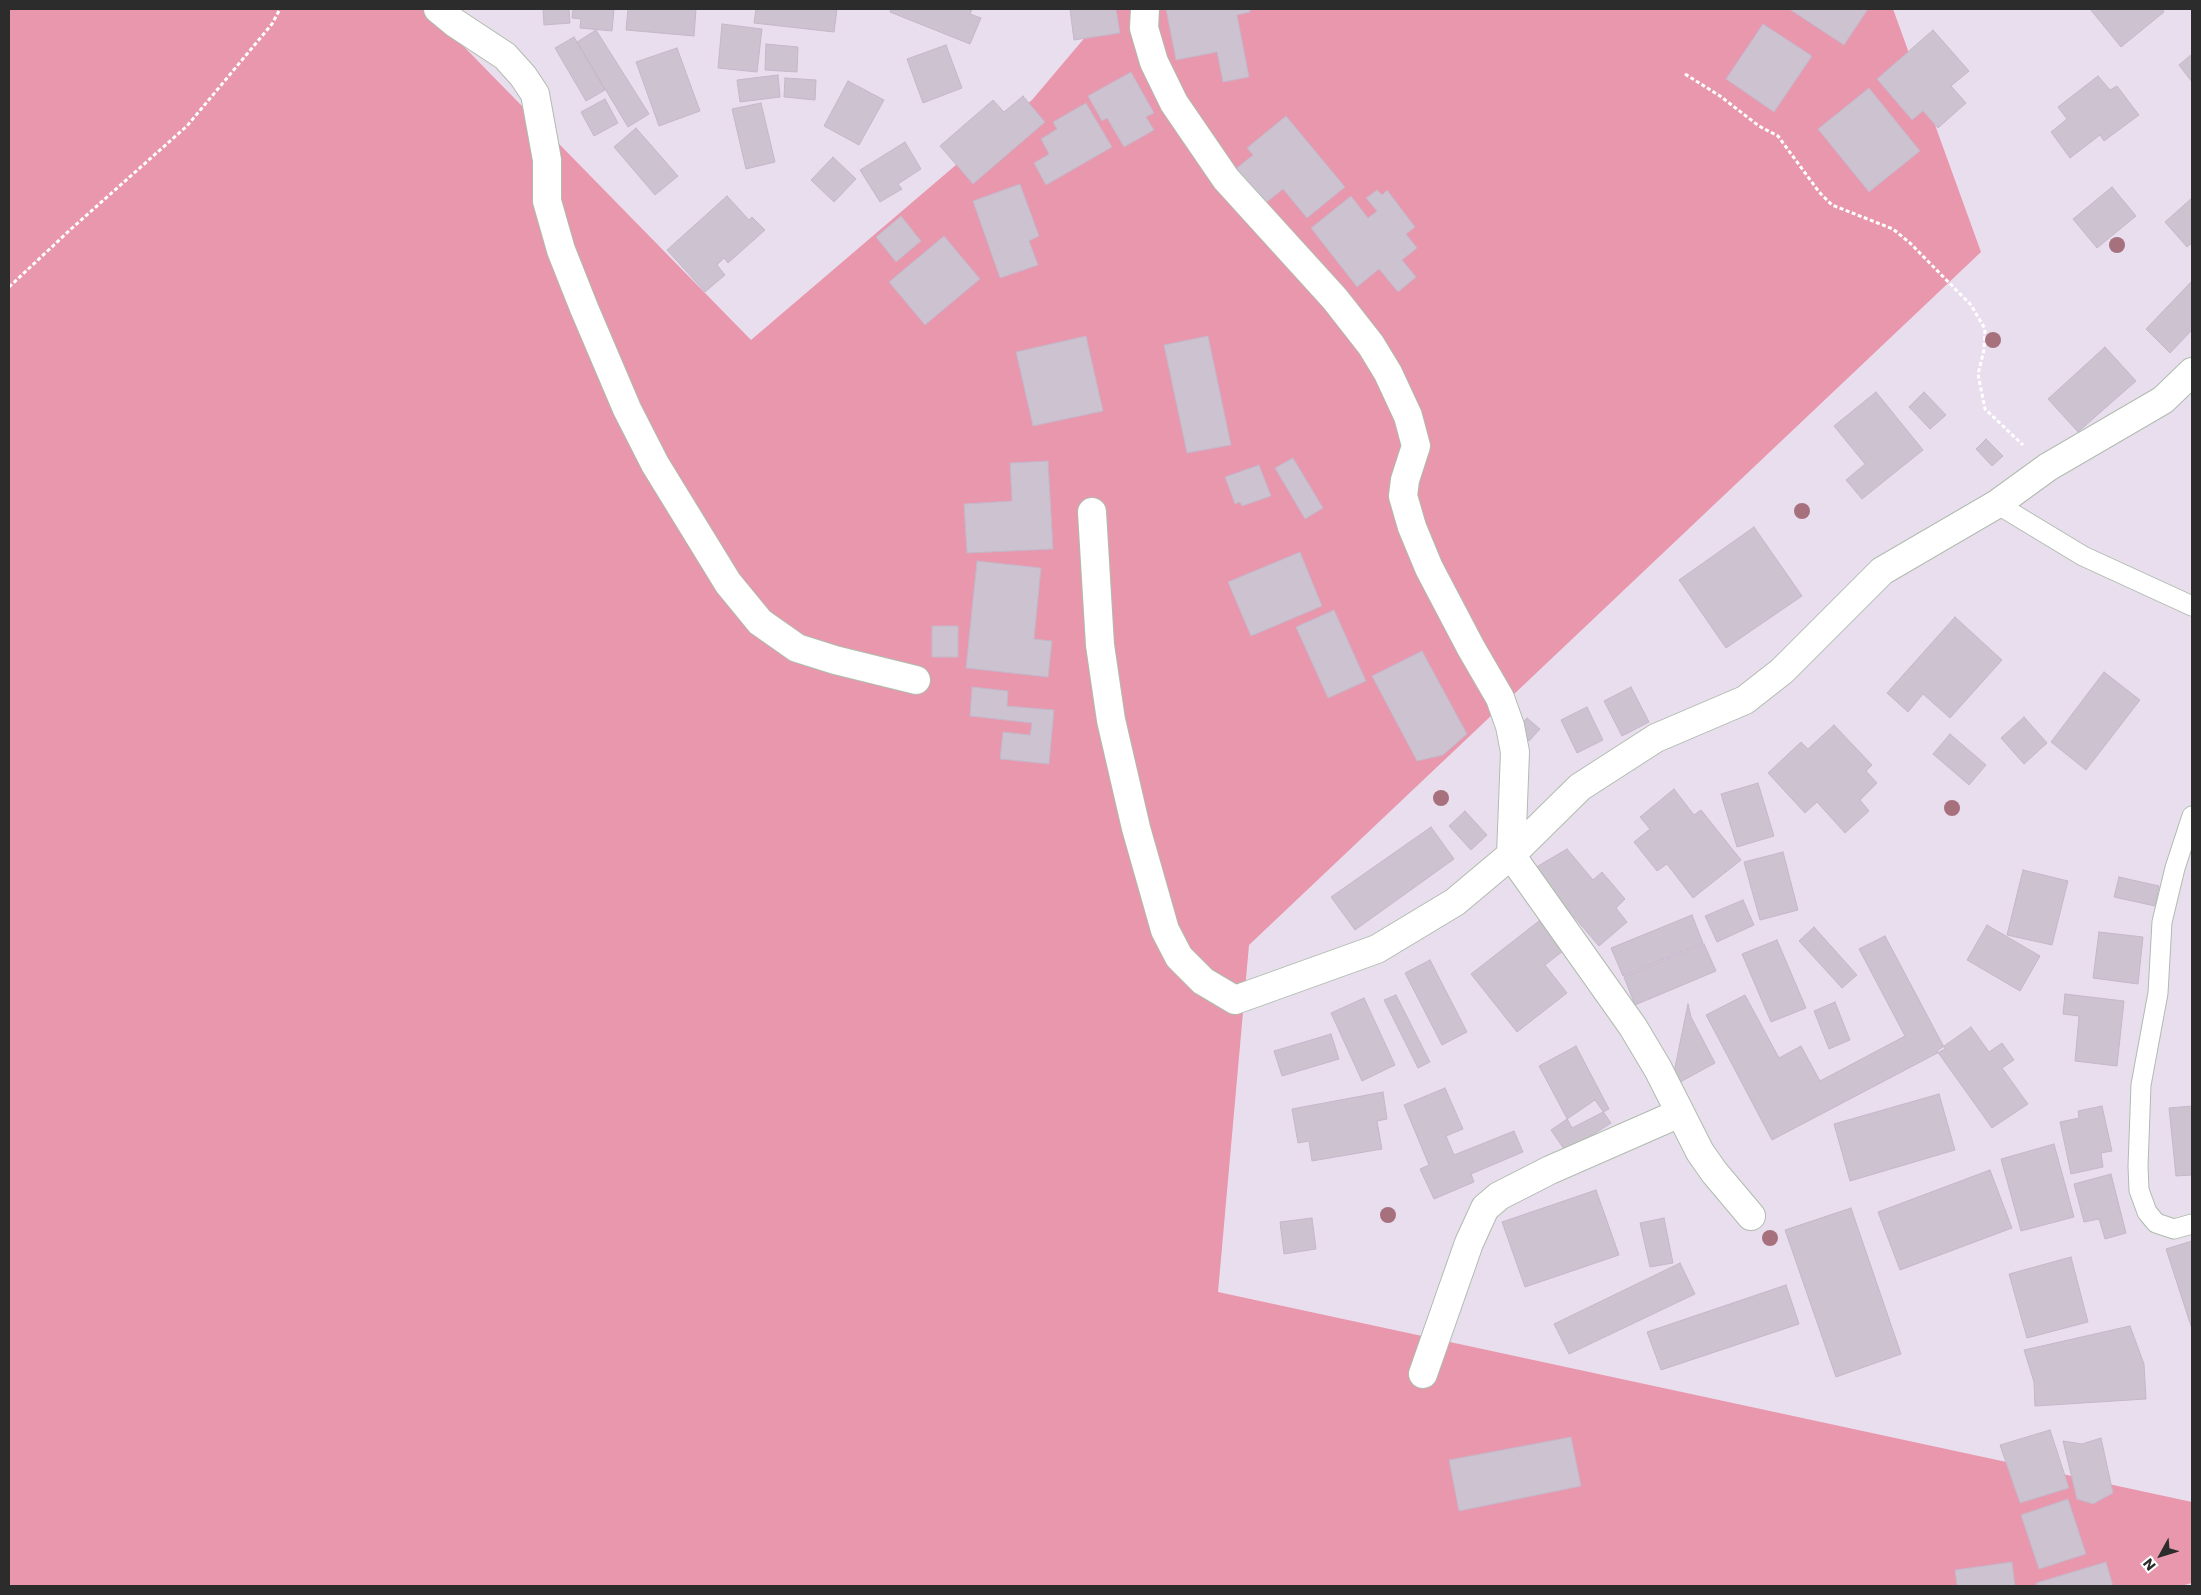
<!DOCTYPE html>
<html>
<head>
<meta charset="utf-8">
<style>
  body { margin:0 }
  #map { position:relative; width:2201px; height:1595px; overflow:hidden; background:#e9deee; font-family:Poppins,sans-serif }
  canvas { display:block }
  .frame { position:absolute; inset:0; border:10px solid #2c2c2c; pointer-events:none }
  .north { position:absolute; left:2136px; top:1530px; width:50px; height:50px; -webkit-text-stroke:4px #fff; paint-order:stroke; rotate:231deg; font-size:14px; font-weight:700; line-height:20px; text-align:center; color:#2c2c2c }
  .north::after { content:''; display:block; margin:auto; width:18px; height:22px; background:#2c2c2c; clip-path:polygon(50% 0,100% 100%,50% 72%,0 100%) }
</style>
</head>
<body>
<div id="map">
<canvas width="2201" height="1595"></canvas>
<div class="frame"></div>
<div class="north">N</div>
</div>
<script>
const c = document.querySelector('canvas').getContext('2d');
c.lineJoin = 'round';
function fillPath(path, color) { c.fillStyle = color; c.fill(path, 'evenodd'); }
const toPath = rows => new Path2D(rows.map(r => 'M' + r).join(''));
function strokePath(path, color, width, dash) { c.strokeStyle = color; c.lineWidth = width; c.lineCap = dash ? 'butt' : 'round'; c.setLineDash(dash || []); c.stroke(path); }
fillPath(toPath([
  [9,9,427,9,751,340,1032,100,1109,9,1893,9,1981,252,1249,945,1218,1292,2192,1502,2192,1583,2181,1586,9,1586]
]), '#e897ac');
const building = toPath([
  [543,9,569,9,570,23,544,25,543,9],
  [573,9,614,9,612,31,580,28,581,19,572,18,573,9],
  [628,9,696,9,694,36,626,30,628,9],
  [756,9,837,9,834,32,754,23,756,9],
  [891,9,972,9,970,14,981,18,970,44,890,12,891,9],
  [1070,9,1116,9,1120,33,1074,40,1070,9],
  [1166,9,1250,9,1250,12,1237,15,1249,77,1223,82,1217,52,1176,60,1166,9],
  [1789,9,1868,9,1844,45,1789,9],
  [2090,9,2162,9,2164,12,2121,47,2090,9],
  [722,24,762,29,757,72,718,68,722,24],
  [1763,24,1812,56,1774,112,1726,79,1763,24],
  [596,30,649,114,628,127,577,42,596,30],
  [1933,30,1969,71,1951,86,1966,103,1938,128,1923,111,1912,120,1877,79,1933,30],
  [574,37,605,90,586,101,555,48,574,37],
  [766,44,798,47,797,72,765,70,766,44],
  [946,45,962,88,923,103,907,59,946,45],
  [677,48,700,111,659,126,636,62,677,48],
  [2192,54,2192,82,2179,65,2192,54],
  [1131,72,1154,113,1146,117,1154,130,1124,147,1107,118,1102,121,1088,96,1131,72],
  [778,75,780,97,740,102,737,80,778,75],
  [2098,76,2110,90,2117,86,2139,115,2104,141,2100,135,2070,158,2051,132,2067,119,2058,107,2098,76],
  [785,78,816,80,815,100,784,97,785,78],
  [848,81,884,100,859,145,824,126,848,81],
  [1869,88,1920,151,1869,192,1818,129,1869,88],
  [1023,96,1045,122,973,184,940,146,993,100,1004,112,1023,96],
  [605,99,618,123,594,136,581,112,605,99],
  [761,103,775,162,746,169,732,109,761,103],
  [1086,103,1112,147,1046,185,1034,163,1049,154,1041,139,1057,129,1053,122,1086,103],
  [1286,116,1345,187,1307,218,1283,189,1262,206,1233,171,1253,155,1247,148,1286,116],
  [636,128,678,176,655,195,614,147,636,128],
  [905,142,921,169,898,184,902,189,880,202,860,170,905,142],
  [833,157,856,179,834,202,811,180,833,157],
  [1020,184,1039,236,1029,241,1038,265,1000,278,973,201,1020,184],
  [2112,187,2136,216,2097,248,2073,219,2112,187],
  [1377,190,1382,195,1387,190,1415,227,1406,234,1417,248,1402,260,1416,277,1398,292,1379,269,1357,287,1311,228,1351,196,1368,218,1377,211,1366,198,1377,190],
  [727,196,749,220,752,217,765,230,728,263,724,258,717,265,725,275,705,292,667,250,727,196],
  [2192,198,2192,243,2187,247,2165,222,2192,198],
  [901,216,921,241,896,262,876,237,901,216],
  [944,236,980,279,925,325,889,282,944,236],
  [2192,281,2192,330,2170,353,2146,329,2192,281],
  [1086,336,1103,411,1033,426,1016,352,1086,336],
  [1208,336,1231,445,1187,453,1164,345,1208,336],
  [2105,347,2136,381,2078,432,2048,399,2105,347],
  [1876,392,1923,450,1862,499,1846,480,1865,464,1834,426,1876,392],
  [1924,392,1946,415,1930,429,1909,407,1924,392],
  [1986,439,2003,456,1992,466,1976,449,1986,439],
  [1293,458,1323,508,1305,519,1275,468,1293,458],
  [1048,461,1053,549,967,553,964,504,1012,501,1010,463,1048,461],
  [1259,465,1271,496,1242,506,1240,502,1235,504,1225,477,1259,465],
  [1754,527,1802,596,1726,648,1679,580,1754,527],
  [1300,552,1322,606,1251,636,1228,582,1300,552],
  [977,561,1041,568,1034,639,1052,641,1048,677,966,668,977,561],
  [1334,610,1366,681,1328,698,1296,627,1334,610],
  [1955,617,2002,660,1950,718,1923,694,1908,712,1887,693,1955,617],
  [932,626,958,626,958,657,932,657,932,626],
  [1422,651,1467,734,1443,755,1417,761,1372,676,1422,651],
  [2104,672,2140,700,2086,770,2051,742,2104,672],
  [972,687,1008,691,1007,706,1054,710,1049,764,1000,759,1003,732,1030,735,1032,723,970,716,972,687],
  [1631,687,1649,722,1622,736,1604,701,1631,687],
  [1587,707,1603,740,1577,753,1561,720,1587,707],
  [2024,717,2047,743,2024,764,2001,738,2024,717],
  [1527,718,1540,729,1529,741,1516,730,1527,718],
  [1834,725,1872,765,1866,771,1877,783,1860,800,1869,811,1845,833,1817,802,1805,813,1768,773,1801,742,1808,749,1834,725],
  [1950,734,1986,765,1969,785,1933,754,1950,734],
  [1758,783,1774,836,1737,847,1721,794,1758,783],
  [1674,789,1694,815,1701,810,1741,860,1693,898,1667,864,1657,871,1634,842,1650,829,1640,817,1674,789],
  [1465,811,1487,835,1471,850,1449,826,1465,811],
  [1431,827,1454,859,1355,930,1331,897,1431,827],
  [1567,849,1593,880,1602,872,1625,899,1616,908,1627,922,1599,946,1533,869,1567,849],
  [1783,852,1798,910,1760,920,1744,862,1783,852],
  [2023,870,2068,881,2052,945,2007,935,2023,870],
  [2119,877,2159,886,2155,906,2114,897,2119,877],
  [1743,900,1754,925,1717,942,1705,916,1743,900],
  [1692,915,1703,943,1623,976,1611,948,1692,915],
  [1539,921,1563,951,1545,965,1567,993,1517,1032,1471,974,1539,921],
  [1987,925,2040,956,2020,991,1967,960,1987,925],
  [1814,927,1857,975,1842,988,1799,941,1814,927],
  [2099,932,2143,937,2138,984,2093,978,2099,932],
  [1885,936,1945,1049,1772,1140,1706,1015,1745,995,1779,1058,1801,1046,1820,1081,1905,1036,1859,949,1885,936],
  [1777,940,1806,1008,1771,1022,1742,954,1777,940],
  [1704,944,1716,971,1635,1005,1624,977,1704,944],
  [1430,960,1467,1032,1442,1045,1405,973,1430,960],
  [2065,994,2124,1001,2117,1066,2075,1061,2079,1016,2063,1014,2065,994],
  [1396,995,1430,1062,1418,1068,1384,1000,1396,995],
  [1364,998,1395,1065,1362,1081,1331,1013,1364,998],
  [1835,1002,1850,1040,1829,1049,1814,1011,1835,1002],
  [1688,1004,1691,1017,1715,1063,1671,1087,1688,1004],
  [1971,1027,1989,1052,2002,1043,2014,1060,2002,1068,2028,1104,1992,1128,1937,1051,1971,1027],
  [1331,1034,1339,1059,1282,1076,1274,1051,1331,1034],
  [1576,1046,1609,1109,1572,1128,1539,1066,1576,1046],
  [1445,1088,1463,1129,1446,1136,1454,1155,1514,1131,1523,1152,1471,1174,1474,1182,1434,1199,1420,1169,1429,1165,1404,1105,1445,1088],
  [1383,1092,1387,1119,1377,1121,1382,1149,1312,1161,1309,1141,1298,1143,1292,1109,1383,1092],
  [1939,1094,1955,1150,1850,1181,1834,1124,1939,1094],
  [1595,1100,1611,1123,1566,1152,1551,1130,1595,1100],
  [2102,1106,2112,1151,2101,1153,2103,1167,2071,1174,2060,1122,2079,1118,2078,1111,2102,1106],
  [2192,1106,2192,1175,2176,1176,2169,1108,2192,1106],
  [2054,1144,2074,1217,2021,1231,2001,1159,2054,1144],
  [1990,1170,2012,1228,1900,1270,1878,1212,1990,1170],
  [2111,1174,2126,1233,2105,1239,2099,1219,2084,1222,2074,1184,2111,1174],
  [1596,1190,1619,1255,1525,1287,1502,1222,1596,1190],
  [1851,1208,1901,1354,1836,1377,1785,1230,1851,1208],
  [1312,1218,1316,1249,1284,1254,1280,1222,1312,1218],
  [1664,1218,1673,1263,1650,1267,1640,1223,1664,1218],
  [2192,1241,2192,1329,2166,1249,2192,1241],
  [2071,1257,2088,1322,2027,1338,2009,1274,2071,1257],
  [1680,1263,1695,1294,1569,1354,1554,1324,1680,1263],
  [1786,1285,1799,1324,1661,1370,1647,1332,1786,1285],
  [2130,1326,2144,1364,2146,1399,2035,1406,2034,1382,2024,1350,2130,1326],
  [2050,1430,2069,1488,2020,1503,2000,1445,2050,1430],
  [1571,1437,1581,1486,1459,1511,1449,1460,1571,1437],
  [2101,1438,2113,1493,2093,1504,2077,1499,2063,1441,2082,1444,2101,1438],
  [2068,1499,2086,1554,2039,1569,2021,1515,2068,1499],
  [2012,1562,2015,1586,1957,1586,1955,1570,2012,1562],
  [2106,1562,2113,1586,2037,1586,2036,1583,2106,1562]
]);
fillPath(building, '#ccc2d0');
strokePath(building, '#c5b7ca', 1);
const service = toPath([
  [1997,504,2083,556,2192,606],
  [2192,816,2175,868,2162,922,2158,993,2141,1085,2138,1166,2139,1190,2147,1212,2156,1223,2174,1229,2192,1224]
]);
const minor = toPath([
  [438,9,455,23,505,56,523,76,535,94,547,160,547,201,561,250,584,308,627,409,655,464,728,583,760,622,797,648,835,660,916,680],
  [1145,9,1144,28,1154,62,1174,103,1226,179,1335,299,1371,345,1388,373,1408,416,1416,446,1405,480,1403,496,1412,527,1429,568,1471,648,1500,698,1510,726,1515,752,1511,855,1633,1027,1658,1069,1700,1152,1714,1172,1751,1216],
  [1092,512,1100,645,1111,720,1136,828,1165,930,1179,957,1203,981,1235,1000,1377,949,1455,902,1511,855,1580,787,1656,738,1745,700,1782,671,1882,571,1997,504,2048,467,2163,400,2192,372],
  [1423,1374,1469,1243,1485,1208,1499,1196,1550,1170,1680,1113]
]);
strokePath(service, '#b0bcae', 21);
strokePath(minor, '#b0bcae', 30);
strokePath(toPath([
  [1685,74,1720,96,1759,126,1778,136,1819,192,1832,205,1893,229,1910,243,1971,305,1985,329,1984,350,1978,374,1985,409,2023,445],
  [9,287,71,229,187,126,272,24,280,9]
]), '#fff', 3, [4, 2.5]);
strokePath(service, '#fff', 19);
strokePath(minor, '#fff', 28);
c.fillStyle = '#a6707d';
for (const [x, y] of [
  [2117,245],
  [1993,340],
  [1802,511],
  [1441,798],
  [1952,808],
  [1388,1215],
  [1770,1238]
]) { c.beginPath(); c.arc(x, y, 8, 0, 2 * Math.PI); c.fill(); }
</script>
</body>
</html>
